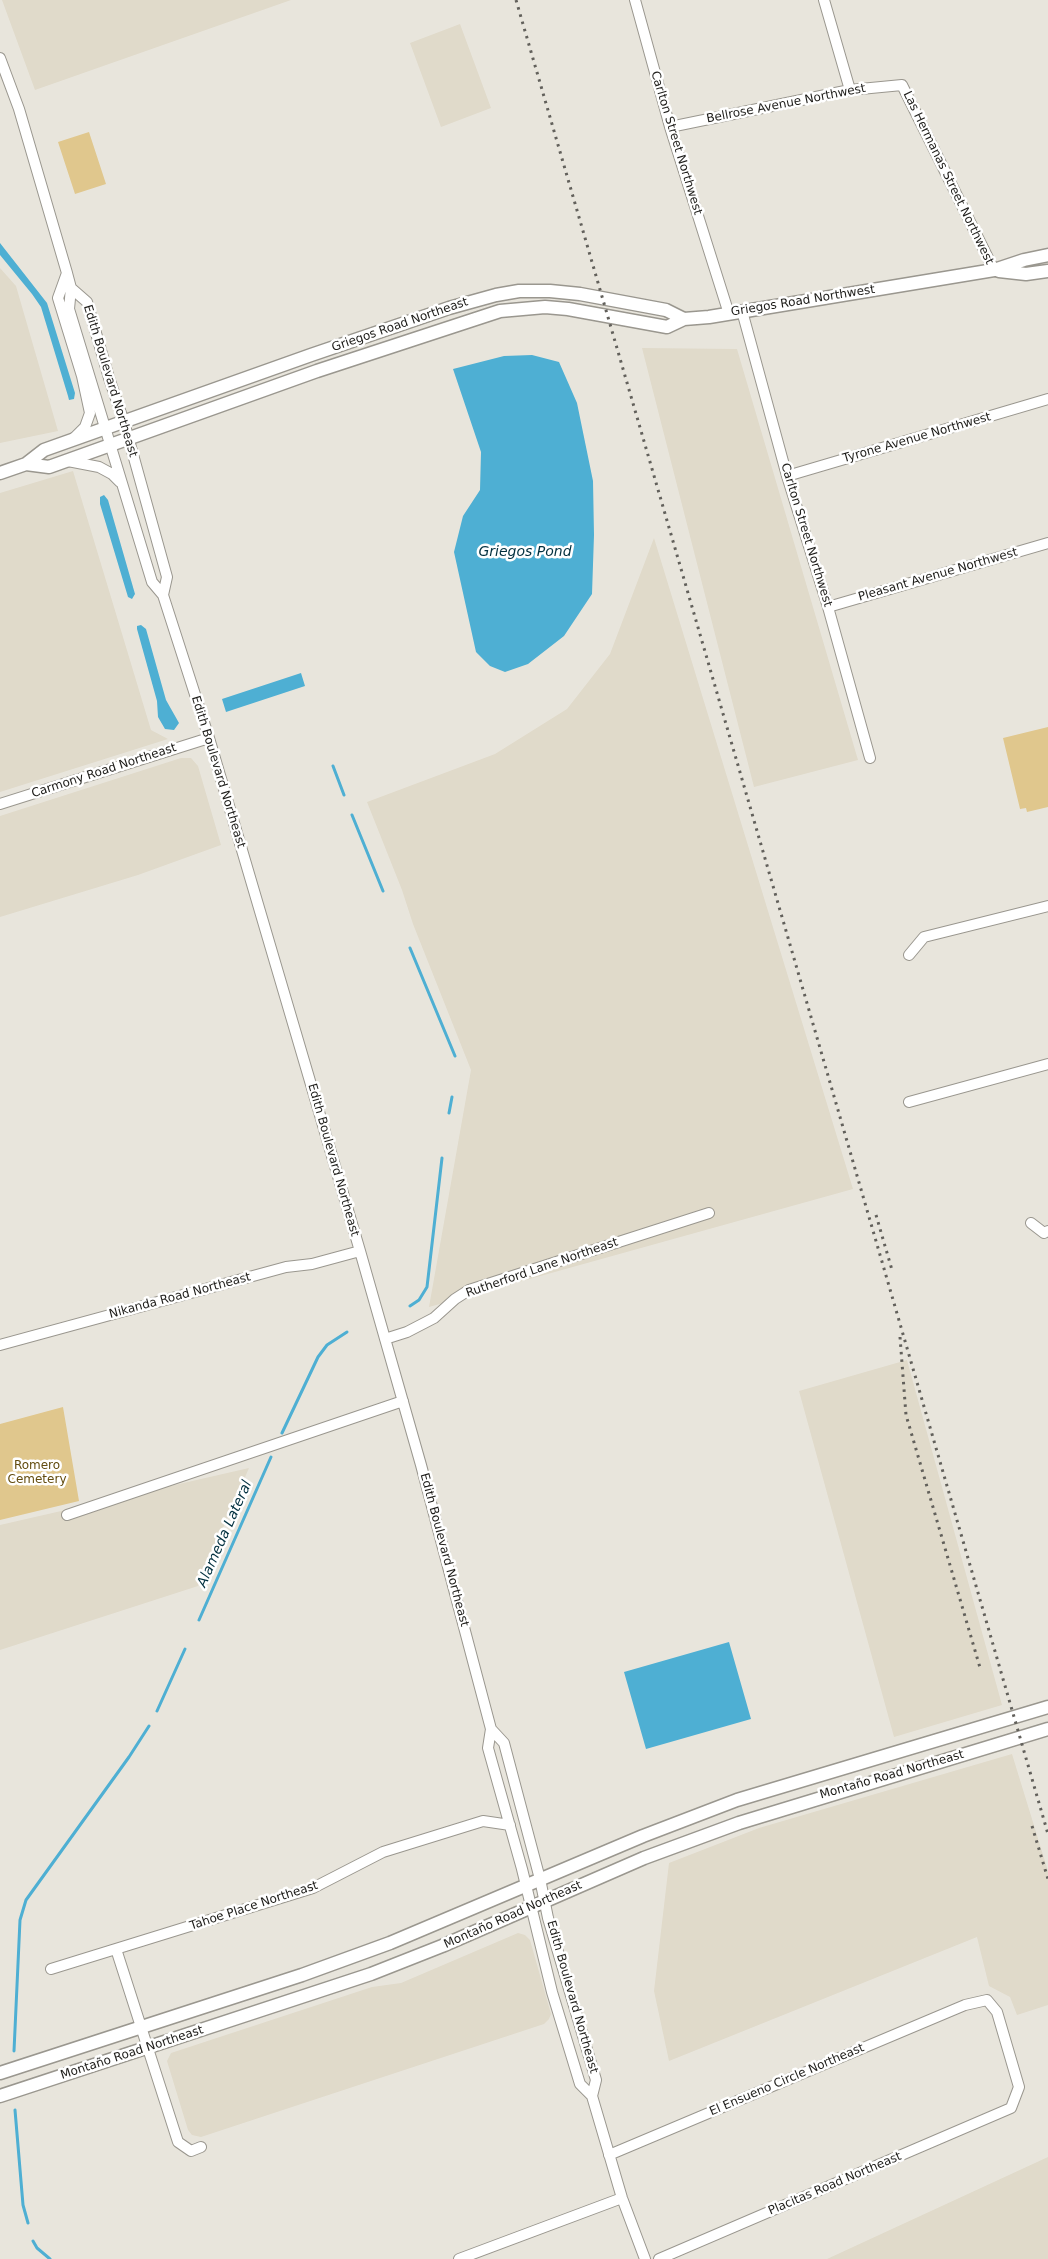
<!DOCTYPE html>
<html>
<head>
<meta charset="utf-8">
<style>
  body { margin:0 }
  canvas { display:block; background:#e8e5dc }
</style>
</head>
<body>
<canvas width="1048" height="2259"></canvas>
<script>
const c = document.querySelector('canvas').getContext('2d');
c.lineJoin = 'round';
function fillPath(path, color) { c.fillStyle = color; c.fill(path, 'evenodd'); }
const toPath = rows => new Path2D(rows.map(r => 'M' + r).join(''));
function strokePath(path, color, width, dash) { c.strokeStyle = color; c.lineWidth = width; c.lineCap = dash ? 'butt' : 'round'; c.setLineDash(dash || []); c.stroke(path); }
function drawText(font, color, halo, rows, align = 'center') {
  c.font = font + ' "DejaVu Sans",sans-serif'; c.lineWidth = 5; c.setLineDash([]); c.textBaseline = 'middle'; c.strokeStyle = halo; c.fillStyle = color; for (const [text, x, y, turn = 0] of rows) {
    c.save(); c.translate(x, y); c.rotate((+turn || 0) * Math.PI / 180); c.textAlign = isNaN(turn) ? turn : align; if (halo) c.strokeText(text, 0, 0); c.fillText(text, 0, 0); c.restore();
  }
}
fillPath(toPath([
  [2,0,291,0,35,90],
  [460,24,491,108,441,127,410,43],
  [0,268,16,286,58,431,0,443],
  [642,348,737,349,858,760,754,787],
  [73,471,151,730,168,739,0,792,0,493],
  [654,538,853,1189,429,1307,471,1070,413,924,402,890,367,802,495,754,567,709,610,654],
  [181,758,191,758,198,766,221,845,138,875,0,917,0,816],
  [907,1360,1002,1705,894,1737,799,1391],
  [249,1468,198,1586,0,1650,0,1525],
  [1012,1754,1048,1871,1048,2005,1017,2015,1010,1997,989,1986,977,1937,669,2061,654,1991,669,1863,759,1828],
  [518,1933,525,1935,530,1940,551,2014,549,2019,544,2024,201,2137,192,2135,188,2130,167,2061,171,2053,372,1987,401,1983],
  [1048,2157,1048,2259,827,2259]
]), '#e0daca');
fillPath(toPath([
  [89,132,106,184,75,194,58,142],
  [1048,727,1048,807,1027,812,1026,808,1020,809,1021,813,1003,738],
  [63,1407,79,1501,0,1520,0,1424]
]), '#e0c78d');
fillPath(toPath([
  [0,243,47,303,75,393,74,399,69,400,68,396,41,307,32,294,0,255],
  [532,355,559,362,577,403,593,481,594,535,592,594,564,636,528,664,505,672,490,666,476,652,454,552,463,516,480,490,481,452,453,369,504,356],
  [104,495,108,500,135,594,132,599,128,597,100,504,100,497],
  [141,625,146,629,166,700,179,723,174,730,165,729,158,717,157,701,137,629,137,626],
  [301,673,305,686,226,712,222,699],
  [729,1642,751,1719,646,1749,624,1672]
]), '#4eafd3');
strokePath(toPath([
  [333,766,344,795],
  [352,815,383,891],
  [410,948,455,1056],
  [449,1113,452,1097],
  [410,1306,419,1300,427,1287,442,1158],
  [282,1433,318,1357,327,1345,347,1332],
  [199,1620,271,1457],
  [157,1711,185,1649],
  [14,2051,20,1920,26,1900,129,1757,149,1726],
  [15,2110,23,2205,28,2223],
  [33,2241,37,2248,50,2259]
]), '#4eafd3', 3);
const minor = toPath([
  [635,0,670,127,729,314],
  [824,0,850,90],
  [0,58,19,109,67,273,71,288,69,309,152,582,163,595,209,738,360,1251,421,1465,491,1729,488,1748,522,1869,552,1992,580,2084,592,2096],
  [670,127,850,90,902,85,994,270],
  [67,273,58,298,82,376,90,413,85,427,74,438],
  [71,288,87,302,109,378,124,422,167,577,163,595],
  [742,311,787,476,828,607,870,758],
  [68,461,99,467,112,474,120,482],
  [787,476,1048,399],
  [828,607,1048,543],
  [0,804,209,738],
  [909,955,924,937,1048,906],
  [909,1102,1048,1064],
  [1031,1223,1044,1233,1048,1231],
  [385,1339,407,1332,434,1318,455,1299,469,1290,709,1213],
  [0,1345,286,1267,312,1264,360,1251],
  [67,1515,403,1401],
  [491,1729,504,1743,540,1879,548,1918,596,2080,592,2096,622,2198,645,2259],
  [116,1949,178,2142,191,2151,201,2147],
  [51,1969,313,1888,383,1852,483,1821,510,1825],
  [609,2155,965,2005,987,2000,997,2012,1019,2087,1011,2108,659,2259],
  [459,2259,622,2198]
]);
const major = toPath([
  [999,271,1026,274,1048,271],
  [26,464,49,467,317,371,500,311,545,307,568,309,667,327,684,319,709,317,994,270,1024,260,1048,255],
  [0,473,26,464,44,450,311,355,449,308,496,295,519,291,550,291,580,294,666,310,684,319],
  [0,2073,302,1975,390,1943,643,1836,737,1800,1048,1707],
  [0,2096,371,1974,442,1946,644,1858,739,1823,1048,1729]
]);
strokePath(minor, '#9a978f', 12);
strokePath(major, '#9a978f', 15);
strokePath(minor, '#fff', 10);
strokePath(major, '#fff', 12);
strokePath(toPath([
  [516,0,1048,1834],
  [876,1215,892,1270],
  [900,1337,906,1415,981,1671],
  [1032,1826,1048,1879]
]), '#62605b', 3, [2.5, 5]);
drawText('12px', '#1d1c19', '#fff', [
  ["Bellrose Avenue Northwest",786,104,-11],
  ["Carlton Street Northwest",676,143,73],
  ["Las Hermanas Street Northwest",948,178,64],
  ["Griegos Road Northwest",803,301,-9],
  ["Griegos Road Northeast",400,325,-19],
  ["Edith Boulevard Northeast",110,381,73],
  ["Tyrone Avenue Northwest",917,438,-16],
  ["Carlton Street Northwest",806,535,73],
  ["Pleasant Avenue Northwest",938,575,-16],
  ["Carmony Road Northeast",104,771,-18],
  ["Edith Boulevard Northeast",218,772,73],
  ["Edith Boulevard Northeast",333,1160,74],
  ["Rutherford Lane Northeast",542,1268,-19],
  ["Nikanda Road Northeast",180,1296,-15],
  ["Edith Boulevard Northeast",444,1550,75],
  ["Montaño Road Northeast",892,1775,-16],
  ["Tahoe Place Northeast",254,1906,-18],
  ["Montaño Road Northeast",513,1915,-24],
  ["Edith Boulevard Northeast",572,1997,74],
  ["Montaño Road Northeast",132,2053,-18],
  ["El Ensueno Circle Northeast",787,2080,-23],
  ["Placitas Road Northeast",835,2184,-23]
]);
drawText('12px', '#634c0f', '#fff', [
  ["Romero",37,1466],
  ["Cemetery",37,1480]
]);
drawText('italic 14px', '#02303f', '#fff', [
  ["Griegos Pond",525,552],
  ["Alameda Lateral",225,1534,-66]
]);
</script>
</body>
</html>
